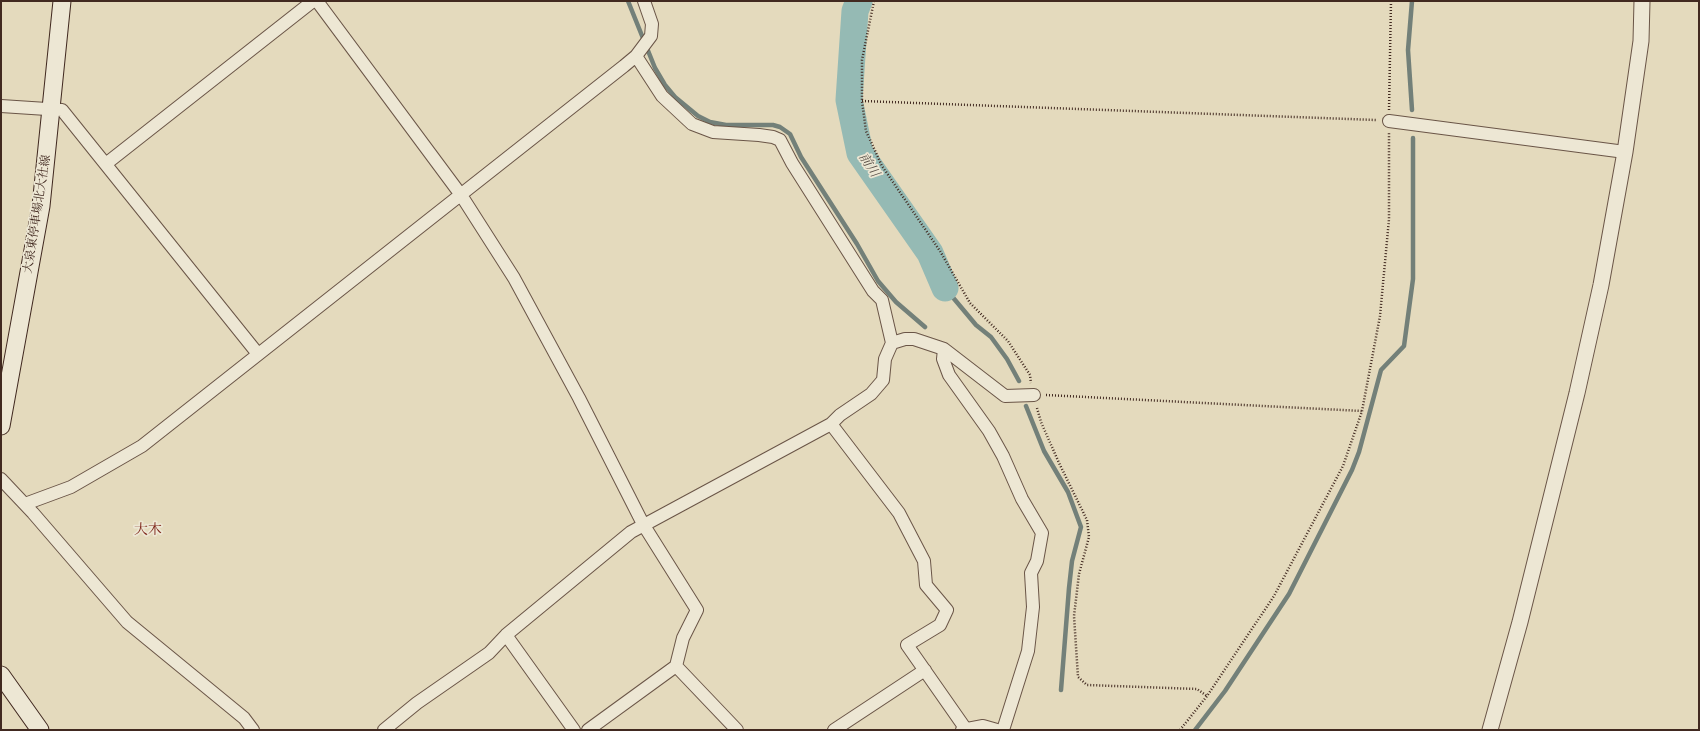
<!DOCTYPE html>
<html>
<head>
<meta charset="utf-8">
<style>
  body { margin:0 }
  #map { position:relative; width:1700px; height:731px; overflow:hidden; background:#e4dabd; font-family:"Libre Caslon Text",serif }
  canvas { display:block }
  .frame { position:absolute; inset:0; border:2px solid #412920; pointer-events:none }
</style>
</head>
<body>
<div id="map">
<canvas width="1700" height="731"></canvas>
<div class="frame"></div>
</div>
<script>
const c = document.querySelector('canvas').getContext('2d');
c.lineJoin = 'round';
const toPath = rows => new Path2D(rows.map(r => 'M' + r).join(''));
function strokePath(path, color, width, dash) { c.strokeStyle = color; c.lineWidth = width; c.lineCap = dash ? 'butt' : 'round'; c.setLineDash(dash || []); c.stroke(path); }
function drawText(font, color, halo, rows, align = 'center') {
  c.font = font + ' "Libre Caslon Text","Noto Serif JP",serif'; c.lineWidth = 3.5; c.setLineDash([]); c.textBaseline = 'middle'; c.strokeStyle = halo; c.fillStyle = color; for (const [text, x, y, turn = 0] of rows) {
    c.save(); c.translate(x, y); c.rotate((+turn || 0) * Math.PI / 180); c.textAlign = isNaN(turn) ? turn : align; if (halo) c.strokeText(text, 0, 0); c.fillText(text, 0, 0); c.restore();
  }
}
strokePath(toPath([
  [628,1,655,68,665,85,675,97,698,116,710,122,726,125,773,125,780,127,790,134,801,157,857,244,878,281,896,302,925,327],
  [1412,1,1408,50,1412,110],
  [945,288,976,325,991,337,1007,359,1019,381],
  [1026,406,1044,451,1068,492,1081,527,1072,561,1069,588,1061,690],
  [1195,730,1225,691,1289,594,1352,470,1359,452,1381,370,1404,346,1413,279,1413,138]
]), '#738079', 4.5);
strokePath(toPath([
  [859,1,855,11,849,100,860,153,930,253,945,288]
]), '#95bab4', 27);
const minor = toPath([
  [317,1,461,195,514,278,579,398,643,524,697,610,683,638,676,666,737,730],
  [636,56,662,96,692,124,713,132,759,135,773,137,780,140,792,163,873,291,882,300,892,343],
  [1,106,62,110,258,354],
  [1389,121,1625,152],
  [107,163,313,1],
  [944,349,943,359,949,375,989,431,1003,456,1022,499,1042,533,1037,561,1031,573,1033,607,1028,651,1003,730],
  [831,424,840,415,871,394,883,380,885,359,892,343,905,339,914,339,944,349,1005,396,1034,395],
  [1,479,33,513,127,622,244,718,253,730],
  [25,504,71,487,142,446,624,66,636,56,651,36,652,24,644,1],
  [506,635,574,730],
  [384,730,417,703,489,653,506,635,631,532,831,424,899,513,924,561,926,585,947,610,940,625,907,645,965,728],
  [588,730,676,666],
  [834,730,925,670],
  [962,730,983,726,997,730]
]);
const tertiary = toPath([
  [1490,730,1520,622,1577,393,1601,285,1625,152,1641,41,1642,1]
]);
const secondary = toPath([
  [1,426,41,206,62,1],
  [1,675,40,730]
]);
strokePath(minor, '#6a5547', 14);
strokePath(tertiary, '#6a5547', 17);
strokePath(secondary, '#412920', 19);
strokePath(toPath([
  [874,1,862,60,862,101,866,131,882,166,940,251,970,303,1008,341,1030,375,1031,383],
  [862,101,1376,120],
  [1389,110,1391,1],
  [1046,395,1362,411],
  [1037,408,1041,422,1059,463,1087,520,1089,537,1079,574,1074,616,1078,677,1087,685,1197,689,1207,696],
  [1180,730,1207,696,1274,596,1343,466,1362,411,1380,316,1389,219,1389,133]
]), '#412920', 2.5, [1, 2]);
strokePath(minor, '#ede7d4', 12);
strokePath(tertiary, '#ede7d4', 15);
strokePath(secondary, '#ede7d4', 17);
drawText('12px', '#412920', '#ede7d4', [
  ["大泉東停車場北大社線",37,214,-81]
]);
drawText('italic 13px', '#564d45', '#ede7d4', [
  ["前川",869,165,57]
]);
drawText('14px', '#7a1f14', '#ede7d4', [
  ["大木",148,530]
]);
</script>
</body>
</html>
